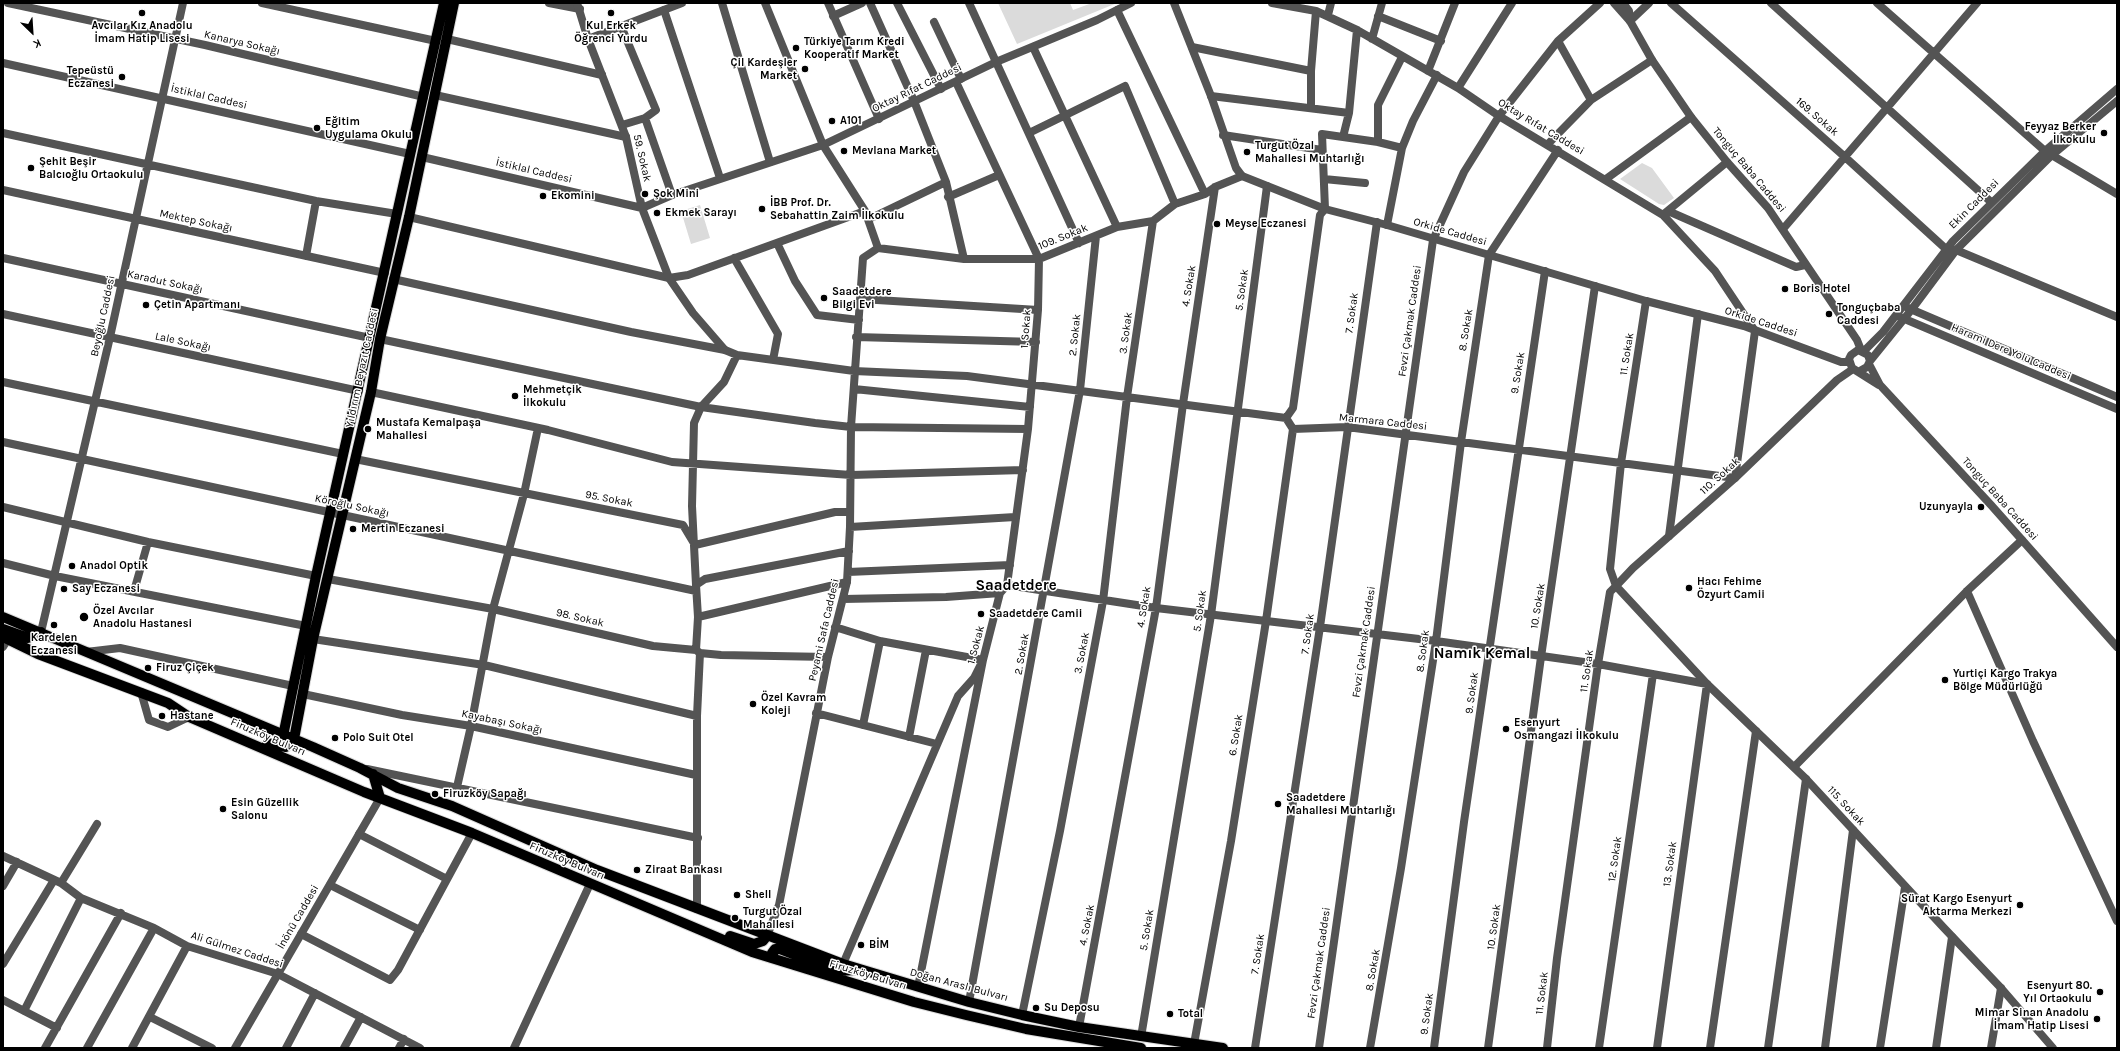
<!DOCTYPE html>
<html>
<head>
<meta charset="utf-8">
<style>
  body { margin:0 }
  #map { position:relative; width:2120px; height:1051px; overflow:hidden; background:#fff; font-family:Karla,sans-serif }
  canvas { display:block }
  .frame { position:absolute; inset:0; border:4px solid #000; pointer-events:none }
  .north { position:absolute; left:12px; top:12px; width:40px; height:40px; -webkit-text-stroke:3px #fff; paint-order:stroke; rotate:155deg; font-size:11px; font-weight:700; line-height:16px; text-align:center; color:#000 }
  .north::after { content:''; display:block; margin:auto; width:14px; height:18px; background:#000; clip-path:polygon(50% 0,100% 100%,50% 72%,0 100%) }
</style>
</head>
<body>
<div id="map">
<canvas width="2120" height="1051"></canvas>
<div class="frame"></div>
<div class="north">K</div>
</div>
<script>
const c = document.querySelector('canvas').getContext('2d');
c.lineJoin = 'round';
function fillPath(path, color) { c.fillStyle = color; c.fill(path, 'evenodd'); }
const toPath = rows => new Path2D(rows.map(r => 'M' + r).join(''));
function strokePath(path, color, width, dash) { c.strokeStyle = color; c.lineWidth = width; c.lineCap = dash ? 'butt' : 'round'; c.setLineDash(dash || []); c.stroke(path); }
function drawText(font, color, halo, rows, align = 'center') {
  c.font = font + ' Karla,sans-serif'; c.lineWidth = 3; c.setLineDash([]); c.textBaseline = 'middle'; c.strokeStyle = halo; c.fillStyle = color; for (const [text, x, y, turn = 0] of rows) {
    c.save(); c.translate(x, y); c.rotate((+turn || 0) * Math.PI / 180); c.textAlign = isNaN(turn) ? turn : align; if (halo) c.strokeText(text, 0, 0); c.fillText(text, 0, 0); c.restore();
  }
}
fillPath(toPath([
  [998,3,1070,3,1073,10,1092,3,1117,3,1017,44],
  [1642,163,1652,168,1674,198,1664,205,1659,204,1620,179],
  [700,205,710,238,691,244,681,211]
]), '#dbdbdb');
const primary = toPath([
  [3,617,313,747,360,768,398,788,452,806,597,870,843,964,969,1002,1022,1015,1079,1027,1223,1048],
  [3,629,28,638,41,632],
  [3,637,38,654,168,703,189,717,364,792,472,833,752,952,914,1002,966,1015,1026,1029,1141,1048],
  [282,741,316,576,444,3],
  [267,743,286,747,294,739,313,639,371,392,380,339,409,217,454,3],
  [373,774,380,798],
  [730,936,754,944,763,941,767,936],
  [775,959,772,953,775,949,780,949,837,971,856,970]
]);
strokePath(primary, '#dbdbdb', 12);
strokePath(toPath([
  [8,3,205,45,424,97],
  [262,3,436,41],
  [549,3,580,9],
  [722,3,770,162],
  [765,3,823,145,865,211,878,248],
  [828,3,879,119],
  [870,3,914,101,946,182,964,259],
  [897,3,941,89],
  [969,3,1079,243],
  [1671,3,1845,157,1946,249],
  [1771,3,1991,202],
  [1877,3,2045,151,2117,194],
  [664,10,720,178],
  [1117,10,1205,194],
  [1328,15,1331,3],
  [833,16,862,3],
  [1378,16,1441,41],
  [1630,21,1649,3],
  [934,22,961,79],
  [621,26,656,110,645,118,672,195],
  [447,39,602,75],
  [1372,39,1382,3],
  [1558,41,1591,100],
  [1033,47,1117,227],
  [1192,47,1311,71],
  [1428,71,1455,3],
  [1458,88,1512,3],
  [435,95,626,137],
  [1211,96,1349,113],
  [1311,108,1311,71,1316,11],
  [622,125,645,118],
  [3,133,316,201,397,214],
  [1029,133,1125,86,1175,204],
  [1223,135,1322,150],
  [1343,137,1349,113,1357,30],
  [1378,142,1378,105,1402,57],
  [1548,144,1591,100,1652,60],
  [1324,179,1365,183],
  [1606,179,1691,117],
  [3,190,385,273],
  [948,197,999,175],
  [1668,211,1796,267,1805,265],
  [1665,213,1727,162],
  [409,217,669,278,688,275,865,211],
  [869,219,946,182],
  [1387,225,1402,148,1413,121,1437,75],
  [1783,229,1977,3],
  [777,243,795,281,817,315,859,320],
  [878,248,964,259,1039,259,1117,227,1153,221,1175,204,1205,194,1215,187,1242,176],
  [1956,250,2117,317],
  [306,256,316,201],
  [3,258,370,338],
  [734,258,778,334,773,360],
  [393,279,631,332,725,350,737,355,854,371,967,376,1286,418,1293,429,1347,427,1735,478,1755,331,1715,271,1663,215,1499,116,1458,88,1357,30,1316,11,1272,3],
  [861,299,1038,310],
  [3,314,359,391],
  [856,337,1036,342],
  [380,339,701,407,815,423,851,427,1028,429],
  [3,382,343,454],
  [854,389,1030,407],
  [371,392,548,430,672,462,851,475,1023,470],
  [1286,418,1293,408,1320,215,1325,209,1322,134,1378,142,1402,148],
  [3,442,696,591],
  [355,459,683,525,695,545,835,512,849,512],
  [3,507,148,542,316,576],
  [850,527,1015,517],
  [1669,536,1698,314],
  [3,563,55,576,306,626],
  [848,572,1010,565],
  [328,579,493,609,653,646,696,650,700,653,721,655,828,657],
  [696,585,692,506,694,423,701,407,724,382,737,355],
  [1007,585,1156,608,1436,641,1598,664,1707,684,1657,1048],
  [134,591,148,542],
  [1967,591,2033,741,2117,921],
  [843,599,946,597,1000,593],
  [698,617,847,582],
  [835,627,880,641,983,660,974,678,958,696,843,964],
  [41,632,110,337,183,3],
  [313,639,484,665,697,716,697,909],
  [3,647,8,639],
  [696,650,698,617,696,585,705,579,849,551],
  [86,652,120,648,293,686],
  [141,692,149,720,168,727,189,717],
  [303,694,402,715,471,726,696,775],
  [816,713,937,744],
  [697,716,700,653],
  [863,725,880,641],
  [909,737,926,650],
  [1794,767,1967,591,2022,540],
  [367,769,698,838],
  [457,787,471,726,493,609,524,494,538,428],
  [359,834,447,879],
  [3,856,61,883,81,898,154,928,187,946,278,974,420,1048],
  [61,883,97,824],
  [330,885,420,930],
  [3,886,17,862],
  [301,934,390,980,398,970,472,833],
  [767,936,779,905,828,657,847,582,850,527,851,427,863,258,878,248],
  [3,964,54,880],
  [918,987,983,660,1000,593,1007,585,1028,429,1038,310,1039,259,956,82],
  [3,1000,57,1028],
  [969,1002,1080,390,1096,236],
  [24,1011,81,898],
  [1022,1015,1060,831,1103,601,1127,397,1153,221],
  [150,1017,212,1048],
  [1079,1027,1156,608,1183,404,1215,187],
  [1141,1037,1211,615,1267,186],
  [1194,1044,1231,841,1266,621,1293,429],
  [45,1048,121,913],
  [87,1048,154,928],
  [132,1048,187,946],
  [286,1048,315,993],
  [344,1048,361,1017],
  [399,1048,404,1039],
  [514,1048,590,884],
  [1255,1048,1320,627,1377,222],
  [1319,1048,1433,240,1464,172,1499,116,1558,41,1600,3],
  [1370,1048,1401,868,1436,641,1461,442,1489,255,1558,150],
  [1434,1048,1464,822,1545,271],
  [1488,1048,1541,657,1595,286],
  [1547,1048,1557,958,1598,664,1610,592,1616,586,1610,569,1621,463,1646,301],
  [1599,1048,1653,674],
  [1710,1048,1756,731],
  [1768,1048,1806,779],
  [1825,1048,1853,830],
  [1880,1048,1905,887],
  [1936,1048,1952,937],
  [1991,1048,2001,988]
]), '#545454', 8);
strokePath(toPath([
  [577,3,588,39,626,137,642,208,669,278,693,313,725,350],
  [1174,3,1211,96,1236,168,1242,176,1325,209,1387,225,1646,301,1744,326,1841,362,1849,362],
  [1614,3,1630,21,1652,60,1691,117,1727,162,1768,208,1857,340,1861,350],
  [1623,3,1629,11,1630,21],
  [588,39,682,3],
  [3,63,410,154],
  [422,157,642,208],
  [642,208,672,195,823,145,996,62,1097,20,1131,3],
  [1908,308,2117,397],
  [1900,317,2117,409],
  [1864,351,1883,332,1953,241,2045,151,2117,89],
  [1870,361,1912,309,1956,250,2051,156,2117,101],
  [1869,364,1880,385,1991,505,2117,647],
  [1853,369,1837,380,1735,478,1633,568,1616,586,1707,684,1806,779,1944,928,2001,988,2053,1048],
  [1860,371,1867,367,1870,361,1868,355,1858,350,1851,355,1849,359,1852,368,1879,385],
  [235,1048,380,798]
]), '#545454', 8);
strokePath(primary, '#000', 10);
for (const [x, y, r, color] of [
  [142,13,4,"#000"],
  [611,13,4,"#000"],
  [796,48,4,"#000"],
  [805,69,4,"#000"],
  [122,77,4,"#000"],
  [832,121,4,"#000"],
  [317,128,4,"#000"],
  [2104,133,4,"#000"],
  [844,151,4,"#000"],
  [1247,152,4,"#000"],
  [31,168,4,"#000"],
  [645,194,4,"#000"],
  [543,196,4,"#000"],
  [762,209,4,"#000"],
  [657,213,4,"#000"],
  [1217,224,4,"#000"],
  [1785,289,4,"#000"],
  [824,298,4,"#000"],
  [146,305,4,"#000"],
  [1829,314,4,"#000"],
  [515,396,4,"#000"],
  [368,429,4,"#000"],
  [1981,507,4,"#000"],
  [353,529,4,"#000"],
  [72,566,4,"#000"],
  [1689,588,4,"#000"],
  [64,589,4,"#000"],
  [981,614,4,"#000"],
  [84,617,5,"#000"],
  [54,625,4,"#000"],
  [148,668,4,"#000"],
  [1945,680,4,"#000"],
  [753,704,4,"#000"],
  [162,716,4,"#000"],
  [1506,729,4,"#000"],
  [335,738,4,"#000"],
  [435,794,4,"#000"],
  [1278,804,4,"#000"],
  [223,809,4,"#000"],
  [637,870,4,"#000"],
  [737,895,4,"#000"],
  [2020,905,4,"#000"],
  [735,918,4,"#000"],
  [861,945,4,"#000"],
  [2100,992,4,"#000"],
  [1036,1008,4,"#000"],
  [1170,1014,4,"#000"],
  [2097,1019,4,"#000"]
]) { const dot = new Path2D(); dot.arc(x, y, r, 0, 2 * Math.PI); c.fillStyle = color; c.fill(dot); strokePath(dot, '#fff', 1.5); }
drawText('bold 11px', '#000', '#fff', [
  ["Avcılar Kız Anadolu",142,26,"center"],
  ["İmam Hatip Lisesi",142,39,"center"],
  ["Kul Erkek",611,26,"center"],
  ["Öğrenci Yurdu",611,39,"center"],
  ["Türkiye Tarım Kredi",804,42],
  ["Kooperatif Market",804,55],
  ["Çil Kardeşler",797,63,"right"],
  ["Market",797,76,"right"],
  ["Tepeüstü",114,71,"right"],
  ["Eczanesi",114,84,"right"],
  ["A101",840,121],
  ["Eğitim",325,122],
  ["Uygulama Okulu",325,135],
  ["Feyyaz Berker",2096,127,"right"],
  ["İlkokulu",2096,140,"right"],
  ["Turgut Özal",1255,146],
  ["Mahallesi Muhtarlığı",1255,159],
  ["Mevlana Market",852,151],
  ["Şehit Beşir",39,162],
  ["Balcıoğlu Ortaokulu",39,175],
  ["Şok Mini",653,194],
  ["Ekomini",551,196],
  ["İBB Prof. Dr.",770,203],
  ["Sebahattin Zaim İlkokulu",770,216],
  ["Ekmek Sarayı",665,213],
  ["Meyse Eczanesi",1225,224],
  ["Boris Hotel",1793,289],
  ["Saadetdere",832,292],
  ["Bilgi Evi",832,305],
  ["Çetin Apartmanı",154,305],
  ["Tonguçbaba",1837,308],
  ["Caddesi",1837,321],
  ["Mehmetçik",523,390],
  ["İlkokulu",523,403],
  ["Mustafa Kemalpaşa",376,423],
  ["Mahallesi",376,436],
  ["Uzunyayla",1973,507,"right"],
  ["Mertin Eczanesi",361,529],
  ["Anadol Optik",80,566],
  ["Hacı Fehime",1697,582],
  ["Özyurt Camii",1697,595],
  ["Say Eczanesi",72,589],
  ["Özel Avcılar",93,611],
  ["Anadolu Hastanesi",93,624],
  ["Saadetdere Camii",989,614],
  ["Kardelen",54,638,"center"],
  ["Eczanesi",54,651,"center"],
  ["Firuz Çiçek",156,668],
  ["Yurtiçi Kargo Trakya",1953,674],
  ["Bölge Müdürlüğü",1953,687],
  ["Özel Kavram",761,698],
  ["Koleji",761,711],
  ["Hastane",170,716],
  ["Esenyurt",1514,723],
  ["Osmangazi İlkokulu",1514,736],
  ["Polo Suit Otel",343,738],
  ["Firuzköy Sapağı",443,794],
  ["Saadetdere",1286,798],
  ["Mahallesi Muhtarlığı",1286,811],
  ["Esin Güzellik",231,803],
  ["Salonu",231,816],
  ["Ziraat Bankası",645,870],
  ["Shell",745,895],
  ["Sürat Kargo Esenyurt",2012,899,"right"],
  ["Aktarma Merkezi",2012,912,"right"],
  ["Turgut Özal",743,912],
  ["Mahallesi",743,925],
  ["BİM",869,945],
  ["Esenyurt 80.",2092,986,"right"],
  ["Yıl Ortaokulu",2092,999,"right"],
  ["Su Deposu",1044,1008],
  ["Mimar Sinan Anadolu",2089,1013,"right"],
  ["İmam Hatip Lisesi",2089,1026,"right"],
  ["Total",1178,1014]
], 'left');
drawText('11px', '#000', '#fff', [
  ["Kanarya Sokağı",242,43,13],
  ["Oktay Rıfat Caddesi",917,88,-26],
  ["İstiklal Caddesi",209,97,13],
  ["169. Sokak",1817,117,41],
  ["Oktay Rıfat Caddesi",1541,127,31],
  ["59. Sokak",642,158,77],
  ["Tonguç Baba Caddesi",1749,170,50],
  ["İstiklal Caddesi",534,171,13],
  ["Ekin Caddesi",1974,204,-45],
  ["Mektep Sokağı",196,221,12],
  ["Orkide Caddesi",1450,232,16],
  ["109. Sokak",1063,237,-22],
  ["Karadut Sokağı",165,282,12],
  ["4. Sokak",1189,286,-81],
  ["5. Sokak",1242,290,-82],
  ["7. Sokak",1352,313,-82],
  ["Beyoğlu Caddesi",103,316,-78],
  ["Fevzi Çakmak Caddesi",1410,321,-82],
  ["Orkide Caddesi",1761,322,18],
  ["1. Sokak",1026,329,-86],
  ["8. Sokak",1466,330,-81],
  ["3. Sokak",1126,333,-82],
  ["2. Sokak",1075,335,-84],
  ["Lale Sokağı",183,342,12],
  ["Harami Dere Yolu Caddesi",2011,352,23],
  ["11. Sokak",1627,354,-81],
  ["Yıldırım Beyazıt Caddesi",362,368,-78],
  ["9. Sokak",1518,373,-81],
  ["Marmara Caddesi",1383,422,6],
  ["110. Sokak",1720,476,-42],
  ["95. Sokak",609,499,11],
  ["Tonguç Baba Caddesi",2000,499,48],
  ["Köroğlu Sokağı",352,506,12],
  ["10. Sokak",1538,606,-81],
  ["4. Sokak",1144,607,-81],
  ["5. Sokak",1200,611,-82],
  ["98. Sokak",580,618,13],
  ["Peyami Safa Caddesi",824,630,-77],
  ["7. Sokak",1308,634,-82],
  ["Fevzi Çakmak Caddesi",1364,642,-82],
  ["1. Sokak",976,645,-75],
  ["8. Sokak",1423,651,-82],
  ["3. Sokak",1082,653,-79],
  ["2. Sokak",1022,654,-80],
  ["11. Sokak",1587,671,-82],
  ["9. Sokak",1472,693,-82],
  ["Kayabaşı Sokağı",502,722,12],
  ["6. Sokak",1236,735,-81],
  ["Firuzköy Bulvarı",268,737,23],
  ["115. Sokak",1846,806,47],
  ["12. Sokak",1615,859,-82],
  ["Firuzköy Bulvarı",567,861,23],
  ["13. Sokak",1670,864,-82],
  ["İnönü Caddesi",298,917,-60],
  ["4. Sokak",1087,925,-79],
  ["10. Sokak",1494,927,-82],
  ["5. Sokak",1147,930,-81],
  ["Ali Gülmez Caddesi",237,950,18],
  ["7. Sokak",1258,954,-81],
  ["Fevzi Çakmak Caddesi",1319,963,-82],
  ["8. Sokak",1373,970,-80],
  ["Firuzköy Bulvarı",868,975,17],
  ["Doğan Araslı Bulvarı",959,985,15],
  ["11. Sokak",1542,993,-83],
  ["9. Sokak",1427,1014,-82]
]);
drawText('bold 15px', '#000', '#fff', [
  ["Saadetdere",1016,586],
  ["Namık Kemal",1482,654]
]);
</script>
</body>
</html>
